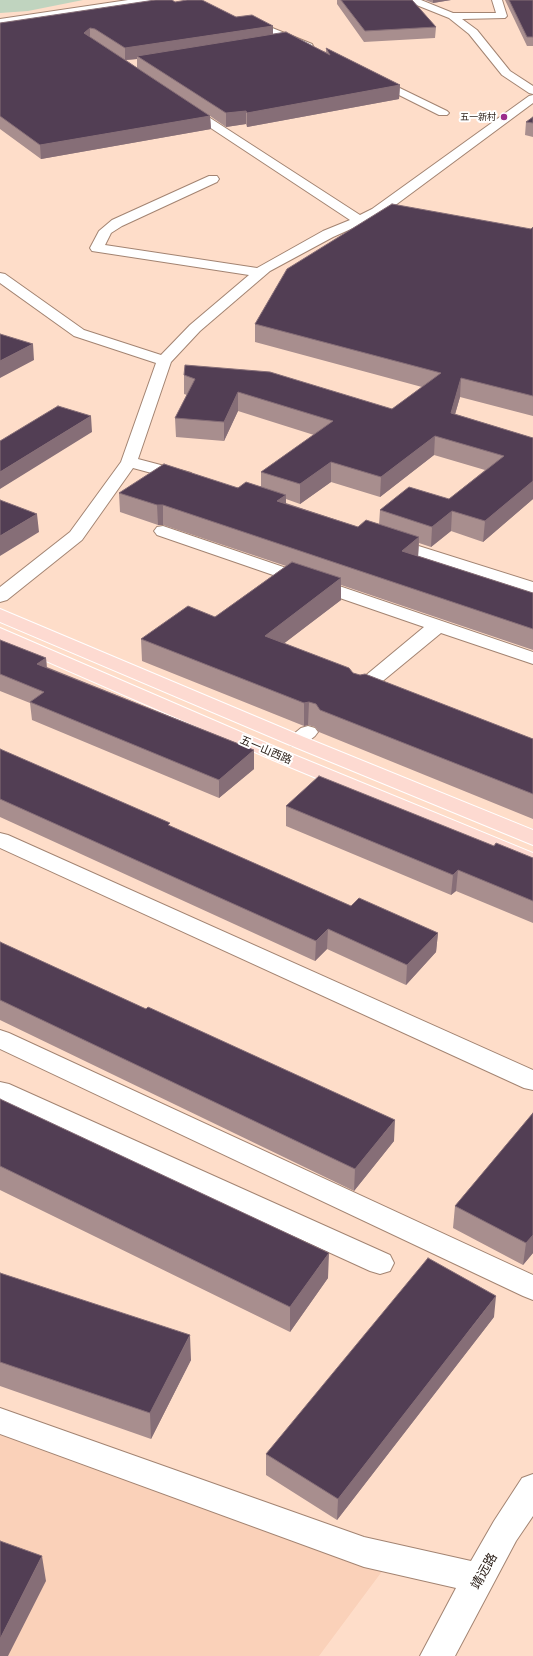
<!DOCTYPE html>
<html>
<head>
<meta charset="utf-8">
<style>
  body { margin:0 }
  canvas { display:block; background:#feddc9 }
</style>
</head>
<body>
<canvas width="533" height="1656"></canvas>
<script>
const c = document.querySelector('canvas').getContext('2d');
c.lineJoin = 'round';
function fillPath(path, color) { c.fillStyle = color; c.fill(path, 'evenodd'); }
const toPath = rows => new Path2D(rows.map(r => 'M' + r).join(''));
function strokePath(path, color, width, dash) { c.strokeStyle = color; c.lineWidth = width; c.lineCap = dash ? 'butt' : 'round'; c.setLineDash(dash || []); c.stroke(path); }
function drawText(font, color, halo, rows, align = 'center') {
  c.font = font + ' Ubuntu,"Noto Sans SC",sans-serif'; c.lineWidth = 4; c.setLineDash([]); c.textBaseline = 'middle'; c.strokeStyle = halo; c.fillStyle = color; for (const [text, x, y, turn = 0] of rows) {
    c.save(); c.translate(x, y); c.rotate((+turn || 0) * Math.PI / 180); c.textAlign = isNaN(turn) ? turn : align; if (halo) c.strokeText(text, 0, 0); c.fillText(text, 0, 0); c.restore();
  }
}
fillPath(toPath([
  [0,1421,389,1562,319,1656,0,1656]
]), '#fad1b9');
fillPath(toPath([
  [0,0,83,0,28,11,0,13]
]), '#c0d4bf');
const minor = toPath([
  [128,0,152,0,147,3,0,25,0,19,128,0],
  [407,0,421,0,453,13,496,13,492,0,502,0,507,16,505,18,462,19,477,30,510,71,533,86,533,94,529,93,502,75,469,34,449,18,409,2,407,0],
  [245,17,312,44,313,46,312,48,304,48,241,22,240,20,241,18,245,17],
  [373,75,447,111,449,113,447,115,439,115,369,80,368,78,373,75],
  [533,95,533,103,382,215,333,237,270,271,200,331,171,362,138,459,191,473,193,477,191,481,185,482,133,468,82,540,7,600,0,602,0,587,70,532,121,462,156,363,74,336,0,283,0,273,5,274,84,330,161,355,190,325,249,275,92,251,90,248,99,231,112,220,209,176,217,176,219,179,217,182,122,226,111,233,105,245,257,268,323,231,350,220,182,109,180,107,182,105,190,105,360,215,372,209,529,96,533,95],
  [163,526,533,652,533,664,441,633,367,694,360,696,353,694,350,690,353,686,424,627,157,535,154,531,157,527,163,526],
  [390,537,533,582,533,594,384,546,381,542,384,538,390,537],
  [308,726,315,728,318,732,315,736,304,745,297,747,290,745,287,741,290,737,301,728,308,726],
  [0,833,8,835,533,1070,533,1090,524,1088,0,848,0,833],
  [0,1030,9,1033,533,1275,533,1300,523,1296,0,1049,0,1030],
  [0,1082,9,1084,390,1255,394,1263,390,1271,380,1274,370,1271,0,1102,0,1082],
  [0,1408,364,1537,471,1561,494,1521,522,1478,533,1474,533,1516,516,1541,455,1656,420,1656,456,1588,364,1567,0,1434,0,1408]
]);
const major = toPath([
  [0,609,304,737,533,830,533,845,290,745,0,622,0,609],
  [0,628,287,752,533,853,533,868,273,760,0,641,0,628]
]);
strokePath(minor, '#a38472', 2);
strokePath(major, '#fff', 2);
fillPath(minor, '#fff');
fillPath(major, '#fddad1');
fillPath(toPath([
  [337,0,412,0,436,27,435,38,364,42,337,4],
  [425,0,451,0,433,3],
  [505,0,533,0,533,46,527,46],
  [175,2,236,17,273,26,273,34,326,52,326,48,400,85,399,99,247,127,246,124,226,127,210,116,211,129,41,159,0,129,0,23],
  [137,59,137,68,126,60],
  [533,117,533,137,525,135,526,122],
  [533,227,533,416,460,397,455,414,533,438,533,499,483,542,451,531,431,547,419,543,418,556,533,593,533,650,341,585,341,600,284,643,353,673,533,739,533,819,319,732,315,727,308,725,304,726,142,661,141,639,215,617,286,566,163,525,158,525,120,512,119,493,261,486,261,472,314,435,238,411,224,441,176,437,175,418,187,395,184,394,184,375,392,409,422,387,255,342,255,324,531,229],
  [434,455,485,470,449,499,380,510,379,525,358,527,286,503,286,499,300,504,331,482,380,497],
  [0,640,46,658,47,667,254,750,254,769,219,798,32,720,30,703,0,691],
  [0,749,170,826,351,906,438,933,436,952,406,985,327,949,315,961,0,817],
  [286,806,494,846,533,858,533,923,456,891,451,895,286,826],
  [0,942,146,1009,394,1141,354,1191,0,1020],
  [0,1099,328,1278,290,1332,0,1190],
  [533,1113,533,1253,523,1265,453,1228,455,1206],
  [0,1273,191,1360,151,1439,0,1386],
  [494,1317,337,1520,266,1475,266,1454]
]), '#a88e8e');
fillPath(toPath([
  [433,0,451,0,433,3],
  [273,26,273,38,137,56,137,59,125,60,125,48],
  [90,28,90,41,84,33],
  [400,85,399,99,247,127,247,113],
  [246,111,246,124,226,127,226,113],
  [210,116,211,129,41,159,40,145],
  [33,344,34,360,0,378,0,361],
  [461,378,460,397,450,432,451,413],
  [238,392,238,411,224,441,224,422],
  [91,416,92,432,0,489,0,472],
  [435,436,434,455,380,497,381,477],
  [331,462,331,482,300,504,300,484],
  [533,481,533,499,483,542,485,521],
  [286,495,286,514,277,501],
  [157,505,163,505,163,525,158,525],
  [452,511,451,531,431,547,432,527],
  [37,514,39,532,0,556,0,536],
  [419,537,418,558,402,551],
  [341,578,341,600,265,658,265,636],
  [46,658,47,676,37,664],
  [309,702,308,725,304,726,304,703],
  [254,750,254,769,219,798,219,780],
  [458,870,456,891,451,895,453,875],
  [328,929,327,949,315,961,316,941],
  [438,933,436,952,406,985,407,965],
  [395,1120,394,1141,354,1191,355,1169],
  [533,1235,533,1253,523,1265,526,1243],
  [329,1253,328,1278,290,1332,290,1307],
  [496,1296,494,1317,337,1520,338,1499],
  [190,1335,191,1360,151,1439,150,1413],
  [42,1556,46,1581,8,1656,0,1656,0,1639]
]), '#866e77');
const building = toPath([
  [155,0,172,0,175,2,187,0,202,0,236,17,252,15,273,26,125,48,95,29,90,28,84,33,210,116,40,145,0,116,0,23,155,0],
  [341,0,412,0,436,27,365,31,341,0],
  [509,0,533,0,533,37,527,37,509,0],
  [286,32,330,55,326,48,400,85,247,113,246,111,226,113,137,56,286,32],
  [533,117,533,123,526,122,533,117],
  [392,204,531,229,533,227,533,396,461,378,451,413,533,438,533,481,485,521,452,511,432,527,380,510,409,487,449,499,504,456,435,436,381,477,331,462,300,484,261,472,333,421,238,392,224,422,175,418,195,379,184,375,185,365,270,372,392,409,441,373,255,324,287,269,392,204],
  [0,334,33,344,0,361,0,334],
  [58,406,91,416,0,472,0,441,58,406],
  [164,464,238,488,246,482,286,495,277,501,358,527,366,520,419,537,402,551,533,593,533,629,163,505,157,505,119,493,164,464],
  [0,500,37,514,0,536,0,500],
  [292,562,341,578,265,636,349,668,353,673,360,675,365,674,533,739,533,794,320,710,316,704,309,702,304,703,141,639,188,606,215,617,292,562],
  [0,640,46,658,37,664,254,750,219,780,30,702,44,692,0,674,0,640],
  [0,749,170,823,168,825,351,906,359,898,438,933,407,965,328,929,316,941,0,799,0,749],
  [319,776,494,846,496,843,533,858,533,901,458,870,453,875,286,806,319,776],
  [0,942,146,1009,148,1007,395,1120,355,1169,0,1000,0,942],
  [0,1099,329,1253,290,1307,0,1166,0,1099],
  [533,1113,533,1235,526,1243,455,1206,533,1113],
  [428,1258,496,1296,338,1499,266,1454,428,1258],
  [0,1273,190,1335,150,1413,0,1362,0,1273],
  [0,1541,42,1556,0,1639,0,1541]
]);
fillPath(building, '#523e54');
strokePath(building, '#866e77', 1);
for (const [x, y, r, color] of [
  [504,117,4,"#9b2c8b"]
]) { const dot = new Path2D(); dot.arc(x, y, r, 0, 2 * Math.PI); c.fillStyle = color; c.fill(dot); strokePath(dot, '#fff', 1.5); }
drawText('9px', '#281c15', '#fff', [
  ["五一新村",496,117]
], 'right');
drawText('11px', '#281c15', '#fff', [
  ["五一山西路",266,750,23]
]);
drawText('13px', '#281c15', '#fff', [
  ["靖远路",484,1571,-61]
]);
</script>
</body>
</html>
